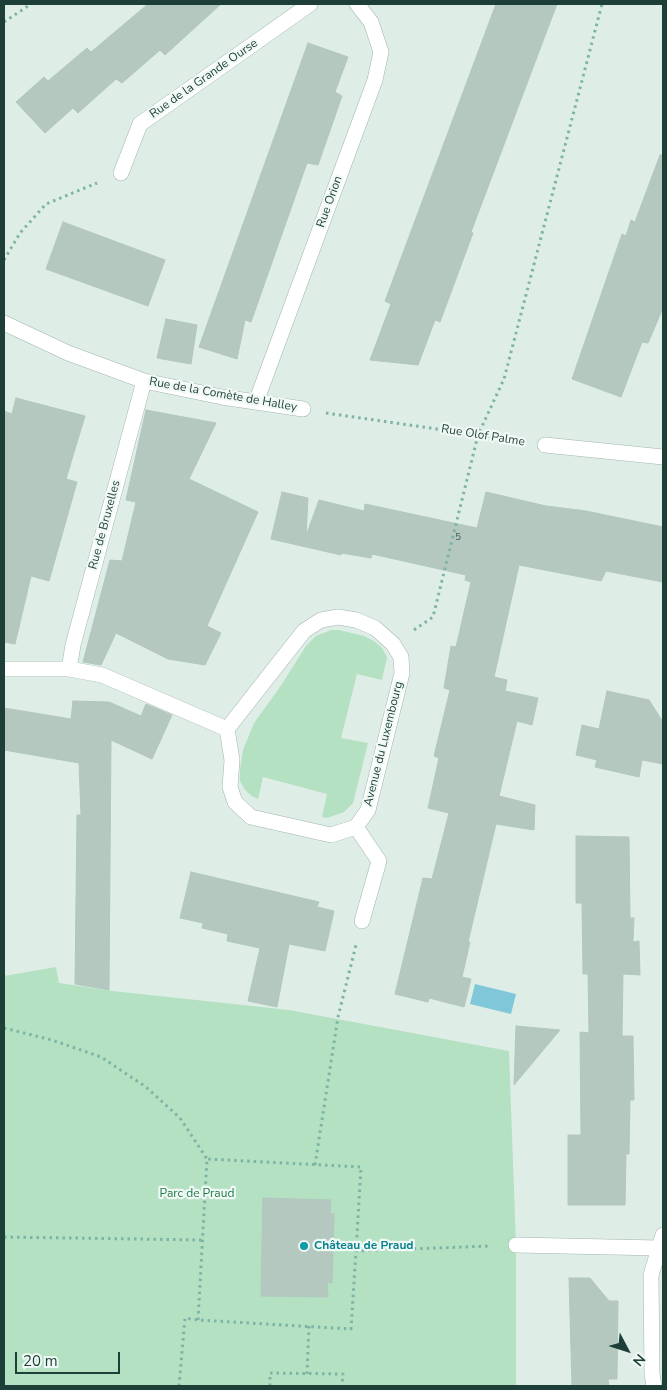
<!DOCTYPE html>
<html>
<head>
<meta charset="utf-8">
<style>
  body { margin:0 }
  #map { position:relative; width:667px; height:1390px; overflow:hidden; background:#dfede7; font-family:"Nunito Sans",sans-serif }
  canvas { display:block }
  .frame { position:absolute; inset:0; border:5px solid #1e3f37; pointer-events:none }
  .north { position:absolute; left:602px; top:1325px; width:50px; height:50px; -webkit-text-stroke:4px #f0f9f5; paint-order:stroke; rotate:130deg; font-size:14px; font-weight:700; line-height:20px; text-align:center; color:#1e3f37 }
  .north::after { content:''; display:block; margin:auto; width:18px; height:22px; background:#1e3f37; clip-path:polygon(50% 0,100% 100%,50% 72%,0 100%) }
  .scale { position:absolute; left:15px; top:1352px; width:105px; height:22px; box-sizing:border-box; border:2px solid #1e3f37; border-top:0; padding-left:6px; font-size:15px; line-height:18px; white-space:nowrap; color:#1e3f37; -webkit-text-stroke:4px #f0f9f5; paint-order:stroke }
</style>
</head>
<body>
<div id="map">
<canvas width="667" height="1390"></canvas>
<div class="frame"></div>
<div class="north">N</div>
<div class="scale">20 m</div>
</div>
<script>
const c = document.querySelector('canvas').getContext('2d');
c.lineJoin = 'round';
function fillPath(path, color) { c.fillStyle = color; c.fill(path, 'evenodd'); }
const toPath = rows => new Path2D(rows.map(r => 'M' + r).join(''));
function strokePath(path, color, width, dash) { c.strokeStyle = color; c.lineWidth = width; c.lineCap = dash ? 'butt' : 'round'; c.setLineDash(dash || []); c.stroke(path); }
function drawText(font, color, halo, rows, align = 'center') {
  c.font = font + ' "Nunito Sans",sans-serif'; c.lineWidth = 4.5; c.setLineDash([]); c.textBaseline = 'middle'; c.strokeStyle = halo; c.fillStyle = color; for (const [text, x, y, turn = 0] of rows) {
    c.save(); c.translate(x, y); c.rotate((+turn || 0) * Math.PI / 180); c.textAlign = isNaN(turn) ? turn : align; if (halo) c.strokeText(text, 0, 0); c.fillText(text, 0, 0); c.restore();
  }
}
fillPath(toPath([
  [331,630,339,630,364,636,374,641,382,648,387,657,382,680,357,674,341,738,368,743,353,803,344,812,327,818,322,817,327,794,263,777,258,799,252,796,245,790,240,781,240,770,243,750,254,723,280,687,306,646,316,636],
  [56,967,59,983,113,991,289,1010,509,1051,516,1245,516,1386,4,1386,4,976]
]), '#b5e1c3');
fillPath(toPath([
  [475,984,516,994,511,1014,470,1004]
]), '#80c7d9');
const building = toPath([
  [148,4,221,4,165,55,160,50,122,83,116,79,78,113,73,108,45,133,16,102,44,77,48,81,87,48,91,52,148,4],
  [496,4,557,4,471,232,473,233,440,322,435,320,418,365,370,360,391,304,385,301,496,4],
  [308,43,348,57,335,92,342,96,318,165,307,163,251,322,245,320,237,359,199,347,308,43],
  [660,155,663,155,663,308,648,343,642,342,621,397,572,379,622,234,626,236,631,220,635,222,660,155],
  [63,222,165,260,148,306,46,269,63,222],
  [166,319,197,325,191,364,157,358,166,319],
  [16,398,85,416,66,479,77,482,49,581,31,576,15,644,4,642,4,411,12,414,16,398],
  [146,410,216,423,189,479,258,512,207,626,221,633,205,665,168,659,116,633,101,665,83,662,110,560,122,561,136,502,126,500,146,410],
  [282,492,308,498,306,536,319,500,364,511,365,504,477,528,486,492,546,506,586,511,663,527,663,582,606,571,601,581,519,565,494,677,507,680,505,691,538,698,532,725,517,721,499,796,535,805,534,830,496,824,468,942,470,942,462,977,471,979,464,1007,429,998,428,1002,395,994,423,878,432,879,449,813,428,808,439,758,434,756,450,690,444,688,451,646,456,647,471,582,465,580,466,575,372,554,371,558,341,553,341,555,271,539,282,492],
  [607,691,649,700,663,722,663,764,642,760,639,777,595,767,597,760,576,755,582,725,599,729,607,691],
  [73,701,109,702,141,716,146,704,172,715,152,759,111,740,109,990,75,984,77,815,81,815,79,763,4,750,4,708,71,719,73,701],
  [576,836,629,837,630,918,634,918,633,942,639,941,640,975,623,974,622,1036,633,1036,634,1100,630,1100,629,1154,626,1154,625,1205,568,1205,568,1135,581,1135,580,1032,589,1033,588,974,583,974,582,903,576,903,576,836],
  [191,872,319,902,317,907,334,911,325,951,289,944,277,1007,248,1001,260,948,227,941,228,934,202,928,203,923,180,918,191,872],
  [516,1026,560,1030,514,1085,516,1026],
  [263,1198,331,1200,330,1213,334,1214,332,1283,327,1282,328,1297,261,1296,263,1198],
  [569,1278,590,1278,609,1301,618,1301,617,1379,608,1379,609,1386,572,1386,569,1278]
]);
fillPath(building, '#b4c8c0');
strokePath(building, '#b1c7bf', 1);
const lane = toPath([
  [356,827,379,861,362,921],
  [516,1245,659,1248]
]);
const street = toPath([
  [121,173,140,124,310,4],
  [4,323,68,353,144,381,222,397,303,409],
  [256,402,375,80,381,52,371,22,357,4],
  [545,445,663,457],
  [338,617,356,620,375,628,393,644,401,657,402,673,368,810,356,827,331,835,251,817,235,802,230,787,232,760,227,729,304,631,321,620,338,617],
  [4,669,69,669,102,675,227,729],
  [69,669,73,645,144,381],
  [654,1386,652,1374,651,1275,663,1235]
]);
strokePath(lane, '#a1b5af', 16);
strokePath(street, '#a1b5af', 16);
strokePath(toPath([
  [4,22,31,4],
  [4,260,20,233,46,204,97,183],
  [326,413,520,441],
  [414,630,433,617,478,435,504,379,602,4],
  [4,1028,52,1040,101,1057,146,1087,180,1118,207,1159],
  [315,1165,338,1017,356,945],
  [4,1237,203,1240],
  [198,1320,207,1159,361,1167,356,1251],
  [307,1374,309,1326],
  [179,1386,185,1318,198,1320,351,1329,356,1251,490,1246],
  [270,1386,270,1373,343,1374,342,1386]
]), '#7cb4a5', 3, [2.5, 4]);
strokePath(lane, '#fff', 15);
strokePath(street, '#fff', 15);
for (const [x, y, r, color] of [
  [304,1246,5,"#0f9aa8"]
]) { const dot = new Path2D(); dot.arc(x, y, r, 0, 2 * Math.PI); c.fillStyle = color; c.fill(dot); strokePath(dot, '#f0f9f5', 2); }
drawText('10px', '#446159', null, [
  ["5",458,538]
]);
drawText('12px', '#1e3f37', '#f0f9f5', [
  ["Rue de la Grande Ourse",204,79,-35],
  ["Rue Orion",330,202,-70],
  ["Rue de la Comète de Halley",223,395,10],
  ["Rue Olof Palme",483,436,9],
  ["Rue de Bruxelles",105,525,-75],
  ["Avenue du Luxembourg",384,744,-76]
]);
drawText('12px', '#237a49', '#f0f9f5', [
  ["Parc de Praud",197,1194]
]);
drawText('bold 12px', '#0d838f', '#f0f9f5', [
  ["Château de Praud",314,1246]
], 'left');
</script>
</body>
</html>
